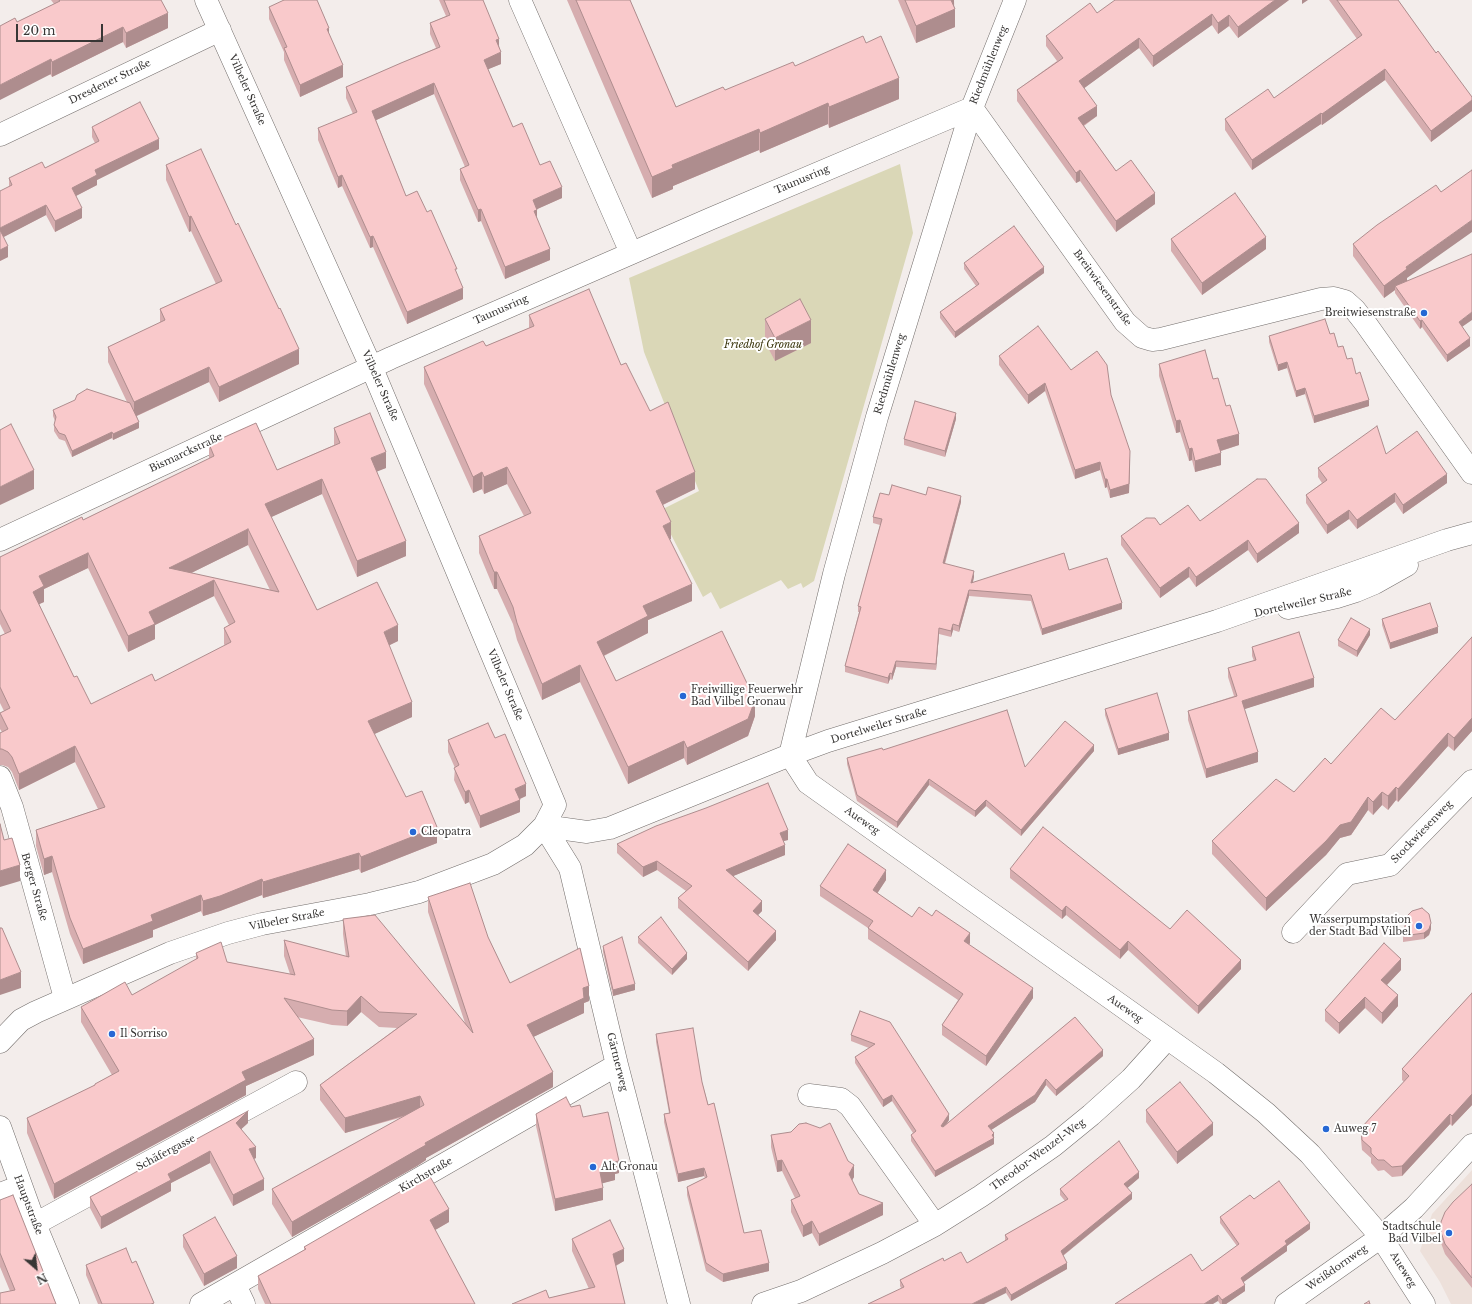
<!DOCTYPE html>
<html>
<head>
<meta charset="utf-8">
<style>
  body { margin:0 }
  #map { position:relative; width:1472px; height:1304px; overflow:hidden; background:#f3edeb; font-family:"Libre Baskerville",serif }
  canvas { display:block }
  .north { position:absolute; left:16px; top:1248px; width:40px; height:40px; -webkit-text-stroke:3px #fff; paint-order:stroke; rotate:152deg; font-size:11px; font-weight:700; line-height:16px; text-align:center; color:#383635 }
  .north::after { content:''; display:block; margin:auto; width:14px; height:18px; background:#383635; clip-path:polygon(50% 0,100% 100%,50% 72%,0 100%) }
  .scale { position:absolute; left:16px; top:24px; width:87px; height:18px; box-sizing:border-box; border:2px solid #383635; border-top:0; padding-left:5px; font-size:12px; line-height:14px; white-space:nowrap; color:#383635; -webkit-text-stroke:3px #fff; paint-order:stroke }
</style>
</head>
<body>
<div id="map">
<canvas width="1472" height="1304"></canvas>
<div class="north">N</div>
<div class="scale">20 m</div>
</div>
<script>
const c = document.querySelector('canvas').getContext('2d');
c.lineJoin = 'round';
function fillPath(path, color) { c.fillStyle = color; c.fill(path, 'evenodd'); }
const toPath = rows => new Path2D(rows.map(r => 'M' + r).join(''));
function strokePath(path, color, width, dash) { c.strokeStyle = color; c.lineWidth = width; c.lineCap = dash ? 'butt' : 'round'; c.setLineDash(dash || []); c.stroke(path); }
function drawText(font, color, halo, rows, align = 'center') {
  c.font = font + ' "Libre Baskerville",serif'; c.lineWidth = 4; c.setLineDash([]); c.textBaseline = 'middle'; c.strokeStyle = halo; c.fillStyle = color; for (const [text, x, y, turn = 0] of rows) {
    c.save(); c.translate(x, y); c.rotate((+turn || 0) * Math.PI / 180); c.textAlign = isNaN(turn) ? turn : align; if (halo) c.strokeText(text, 0, 0); c.fillText(text, 0, 0); c.restore();
  }
}
fillPath(toPath([
  [1472,1170,1472,1304,1451,1304,1440,1282,1420,1251,1432,1214]
]), '#ede0da');
fillPath(toPath([
  [900,164,913,233,814,581,803,588,801,583,788,589,781,580,720,609,711,592,703,597,659,511,699,491,644,352,629,278]
]), '#dad7b7');
const minor = toPath([
  [520,0,631,253],
  [1015,0,972,108,877,417,834,574,790,755,808,783,1216,1073,1266,1113,1310,1154,1381,1237,1424,1304],
  [0,135,220,30],
  [0,540,391,358,710,219,972,108,1125,322,1142,337,1152,340,1161,339,1321,299,1334,298,1345,301,1355,310,1366,324,1472,473],
  [1288,608,1337,597,1356,591,1375,583,1407,565],
  [0,777,12,807,65,998],
  [544,826,587,832,610,828,790,755,828,741,1217,621,1447,540,1472,533],
  [544,826,570,868,617,1065,679,1304],
  [1293,932,1347,874,1390,865,1472,781],
  [0,1042,21,1020,36,1012,170,953,228,933,262,924,370,904,419,892,493,864,525,845,544,826,555,805,376,378,206,0],
  [809,1095,841,1099,850,1106,935,1225],
  [0,1127,35,1224,68,1304],
  [0,1194,21,1186],
  [35,1224,296,1082],
  [235,1285,244,1304],
  [201,1304,617,1065],
  [763,1304,801,1291,882,1253,935,1225,981,1196,1053,1146,1091,1115,1131,1079,1167,1039],
  [1286,1304,1381,1237,1414,1208,1472,1145]
]);
strokePath(minor, '#736e6c', 23);
strokePath(minor, '#fff', 22);
fillPath(toPath([
  [51,0,161,0,168,28,126,48,123,42,52,77,17,22,54,4],
  [439,0,483,0,499,45,501,64,488,69,513,127,540,165,562,198,537,209,537,219,550,260,505,279,481,221,478,222,460,180,460,169,465,167,434,94,376,120,406,196,427,212,457,274,463,299,407,324,373,247,370,248,342,186,338,188,318,140,318,128,353,114,346,98,346,87,436,48,430,34,430,23,446,16],
  [567,0,630,0,676,107,795,66,866,43,899,99,829,128,828,124,760,153,759,150,673,186,673,189,652,198],
  [898,0,954,0,955,27,916,43],
  [1289,0,1238,38,1229,26,1218,34,1212,25,1153,67,1139,48,1084,88,1097,116,1084,126,1116,171,1155,204,1116,232,1080,181,1076,183,1017,101,1017,90,1057,61,1046,46,1046,36,1097,13],
  [1329,0,1398,0,1436,53,1472,97,1472,111,1431,142,1385,80,1322,125,1321,124,1252,170,1225,130,1225,119,1274,98,1357,39],
  [269,7,329,35,343,77,300,97,284,60,284,52,269,19],
  [92,127,159,149,97,180,97,185,76,196,82,218,55,232,46,215,3,237,8,257,0,261,9,186,9,178,45,168,95,143,92,137],
  [166,165,236,225,299,364,219,402,209,382,137,416,139,428,113,440,112,438,72,457,65,441,59,439,54,431,54,425,55,421,53,416,53,410,127,402,108,362,108,347,160,323,160,309,216,284,191,231,189,232,166,180],
  [1171,239,1266,249,1202,295,1171,251],
  [1353,244,1407,278,1407,280,1462,327,1470,346,1447,362,1422,327,1420,329,1395,293,1395,290,1384,298,1353,256],
  [964,263,1044,273,955,338,940,318,940,312,976,286,964,269],
  [529,315,621,365,650,411,695,489,663,505,671,539,670,539,692,601,648,620,648,633,604,656,616,681,755,716,748,736,687,765,684,758,628,784,580,682,542,700,517,640,513,624,497,589,494,589,479,553,479,536,524,516,507,484,484,494,482,489,473,493,424,384,424,367,486,346,529,328],
  [765,319,811,343,775,361,765,342],
  [1330,334,1338,347,1347,359,1356,374,1369,406,1314,423,1305,394,1296,397,1287,368,1278,371,1269,342,1269,336],
  [999,356,1071,370,1111,395,1130,459,1129,493,1110,498,1107,487,1105,488,1100,470,1075,479,1045,391,1028,404,999,365],
  [1159,364,1213,379,1226,406,1239,445,1221,451,1221,465,1195,472,1192,460,1189,461,1180,432,1176,433,1159,376],
  [956,419,945,457,904,445,904,439],
  [334,428,386,468,376,471,406,556,357,577,322,494,271,517,317,610,398,641,389,645,412,717,374,734,406,797,437,843,361,873,359,869,263,898,262,895,220,911,203,916,201,911,153,930,153,937,83,964,70,934,52,872,44,875,36,846,36,830,98,809,75,762,19,790,12,772,8,767,2,765,0,765,0,733,2,732,0,729,0,713,4,711,0,703,0,636,5,634,0,624,0,557,83,520,209,459,209,444,277,470,334,445],
  [248,545,270,590,191,573],
  [88,568,128,652,155,639,155,625,214,596,229,625,224,628,224,644,225,646,155,681,91,704,74,677,39,604,44,602,44,589],
  [1386,454,1447,483,1403,514,1395,502,1357,529,1349,519,1327,534,1306,503,1306,495,1322,483,1318,477,1318,468],
  [889,495,926,495,961,502,945,564,974,577,973,582,1069,570,1122,609,1042,635,1031,601,969,596,959,632,953,630,951,637,939,634,936,670,896,667,892,680,890,679,888,684,845,672,845,666,859,612,858,612,858,606,880,525,873,523,873,517],
  [1200,521,1299,533,1257,563,1248,550,1196,587,1189,577,1160,598,1121,545,1121,536,1160,525],
  [1382,619,1438,633,1390,649,1382,625],
  [1370,635,1357,657,1338,646,1338,640],
  [1472,637,1472,731,1454,751,1448,746,1398,802,1396,800,1388,810,1382,805,1373,815,1368,810,1351,835,1340,838,1326,855,1266,911,1212,854,1212,841,1294,792,1331,764,1395,720],
  [1252,647,1314,687,1244,709,1258,762,1206,778,1188,720,1188,711,1234,696,1228,677,1228,668,1254,661,1252,656],
  [1105,709,1169,740,1118,755,1105,715],
  [495,738,526,796,520,799,520,812,480,828,469,802,465,804,454,780,455,768,448,752,448,740],
  [883,750,1025,767,1094,751,1021,836,986,806,975,817,929,785,897,828,857,801,847,764,847,758],
  [788,840,783,841,785,855,733,876,762,911,758,915,776,940,748,971,678,908,678,898,686,891,657,870,643,877,617,853,617,844],
  [1010,869,1241,969,1198,1014,1128,950,1120,959,1066,915,1062,919,1010,878],
  [886,880,877,893,912,917,970,943,969,945,1033,998,986,1066,942,1035,942,1025,958,1000,868,939,868,928,820,896,820,886],
  [428,897,488,937,510,983,589,1001,584,1003,584,1013,533,1037,553,1087,426,1158,426,1160,417,1166,292,1237,272,1204,272,1189,403,1117,345,1133,320,1100,320,1085,397,1028,379,1027,361,1012,347,1026,332,1025,297,1017,314,1055,246,1086,246,1095,54,1199,27,1133,27,1118,95,1085,95,1084,112,1075,81,1022,81,1007,132,995,196,960,196,953,227,962,290,974,284,956,284,940,346,957,343,934,343,919,465,1023,428,912],
  [1431,929,1429,935,1424,939,1403,942,1403,936],
  [638,937,687,959,672,975,638,943],
  [603,946,635,990,613,996,603,952],
  [1401,970,1387,985,1398,1006,1382,1024,1365,1008,1339,1034,1325,1021,1325,1010],
  [1472,993,1472,1105,1452,1126,1450,1124,1402,1176,1392,1177,1384,1170,1378,1171,1371,1163,1371,1158,1362,1150,1361,1139,1361,1128,1404,1082,1402,1080,1402,1069],
  [860,1011,949,1120,947,1124,1075,1017,1103,1056,1056,1096,1046,1085,1035,1102,991,1130,994,1133,994,1144,935,1177,911,1141,911,1135,913,1133,892,1101,883,1107,855,1063,855,1057,869,1048,851,1041,851,1035],
  [656,1034,702,1082,744,1233,769,1271,723,1282,706,1271,687,1195,687,1187,705,1178,704,1176,678,1182,664,1122,664,1114,669,1113,656,1042],
  [571,1107,583,1117,619,1173,615,1174,615,1180,602,1183,603,1200,555,1211,536,1126,536,1114],
  [1146,1110,1213,1135,1177,1164,1146,1122],
  [248,1123,241,1129,256,1158,254,1159,264,1190,233,1206,210,1163,171,1183,171,1191,101,1229,90,1208,90,1197],
  [771,1135,854,1177,852,1180,859,1194,883,1215,819,1246,812,1233,803,1237,791,1212,791,1200,795,1198,782,1171,777,1172,771,1147],
  [1139,1178,1127,1188,1132,1199,1063,1256,1067,1269,1011,1301,1006,1293,901,1288,900,1286,900,1280,944,1261,967,1263,1005,1241,1005,1235,1065,1201,1060,1195,1060,1189],
  [1472,1184,1472,1288,1445,1254,1441,1243,1441,1222],
  [1254,1199,1310,1229,1287,1246,1287,1251,1243,1282,1245,1291,1226,1304,1220,1304,1218,1301,1202,1271,1237,1246,1220,1223,1220,1217],
  [0,1200,56,1304,10,1291,0,1267],
  [449,1222,435,1230,475,1304,265,1304,258,1289,258,1276,304,1250,304,1247],
  [183,1235,237,1268,204,1286,183,1247],
  [572,1239,624,1261,616,1266,625,1304,549,1298,589,1289,572,1251],
  [132,1263,154,1304,98,1304,86,1275,86,1265]
]), '#d6adaf');
fillPath(toPath([
  [948,0,954,0,954,7],
  [1275,0,1289,0,1238,38,1238,27],
  [1302,0,1308,0,1302,4],
  [955,9,955,27,916,43,916,26],
  [168,13,168,28,126,48,126,33],
  [1212,14,1212,25,1153,67,1153,56],
  [1229,15,1229,26,1218,34,1218,23],
  [123,27,123,42,52,77,52,62],
  [329,28,329,40,327,29],
  [1139,38,1139,48,1079,92,1079,81],
  [499,39,499,50,496,40],
  [501,52,501,64,484,71,484,60],
  [51,59,51,74,0,100,0,85],
  [343,65,343,77,300,97,300,85],
  [1385,69,1385,80,1322,125,1322,114],
  [899,78,899,99,829,128,829,107],
  [434,83,434,94,372,122,372,111],
  [1472,100,1472,111,1431,142,1431,131],
  [828,103,828,124,760,153,760,133],
  [1097,106,1097,116,1078,129,1078,118],
  [1321,113,1321,124,1252,170,1252,160],
  [759,129,759,150,673,186,673,189,652,198,652,177,672,165],
  [159,139,159,149,97,180,97,185,72,198,72,188,95,170],
  [1080,170,1080,181,1076,183,1076,173],
  [342,175,342,186,338,188,338,177],
  [562,187,562,198,533,211,533,200],
  [1155,193,1155,204,1116,232,1116,221],
  [46,205,46,215,0,239,0,228],
  [82,208,82,218,55,232,55,221],
  [481,209,481,221,478,222,478,210],
  [537,210,537,222,534,211],
  [191,216,191,231,189,232,189,217],
  [1472,220,1472,232,1407,278,1407,281,1395,286,1395,290,1384,298,1384,286,1406,267],
  [373,236,373,247,370,248,370,237],
  [1266,237,1266,249,1202,295,1202,283],
  [8,246,8,257,0,261,0,250],
  [550,249,550,260,505,279,505,267],
  [1044,267,1044,273,955,338,955,332],
  [463,288,463,299,407,324,407,312],
  [1472,312,1472,320,1459,329,1459,322],
  [811,320,811,343,775,361,775,338],
  [1422,320,1422,327,1420,329,1420,321],
  [1470,338,1470,346,1447,362,1447,355],
  [299,349,299,364,219,402,219,387],
  [1287,362,1287,368,1278,371,1278,365],
  [209,367,209,382,134,417,134,402],
  [1045,383,1045,391,1028,404,1028,395],
  [1305,388,1305,394,1296,397,1296,391],
  [1369,400,1369,406,1314,423,1314,416],
  [956,413,956,419,945,457,945,451],
  [1180,420,1180,432,1176,433,1176,421],
  [139,422,139,428,113,440,113,434],
  [112,432,112,438,72,457,72,451],
  [1239,434,1239,445,1217,452,1217,440],
  [1192,448,1192,460,1189,461,1189,449],
  [386,452,386,468,371,474,371,458],
  [1221,453,1221,465,1195,472,1195,461],
  [1130,459,1129,493,1110,498,1110,490],
  [1100,462,1100,470,1075,479,1075,470],
  [507,467,507,484,484,494,484,477],
  [34,470,34,489,0,505,0,487],
  [482,472,482,489,473,493,473,477],
  [695,472,695,489,656,508,656,491],
  [1447,474,1447,483,1403,514,1403,505],
  [322,479,322,494,265,520,265,504],
  [1105,479,1107,479,1107,487,1105,488],
  [1395,493,1395,502,1357,529,1357,520],
  [961,496,961,502,943,569,943,563],
  [1349,510,1349,519,1327,534,1327,525],
  [671,522,671,539,663,543,663,526],
  [1299,523,1299,533,1257,563,1257,554],
  [248,529,248,545,169,584,169,568],
  [1248,540,1248,550,1196,587,1196,577],
  [406,541,406,556,357,577,357,561],
  [88,553,88,568,44,589,44,602,33,607,33,592,39,576],
  [1189,567,1189,577,1160,598,1160,588],
  [974,571,974,577,971,589,971,583],
  [494,572,497,572,497,589,494,589],
  [214,580,214,596,155,625,155,639,128,652,128,636,149,612],
  [692,584,692,601,648,620,648,633,597,659,597,642,643,606],
  [969,590,969,596,959,632,959,626],
  [1122,603,1122,609,1042,635,1042,629],
  [953,624,953,630,951,637,951,631],
  [398,625,398,641,384,648,384,632],
  [1438,627,1438,633,1390,649,1390,643],
  [939,628,939,634,936,670,936,664],
  [1370,629,1370,635,1357,657,1357,651],
  [896,661,896,667,892,680,892,674],
  [580,665,580,682,542,700,542,684],
  [890,673,890,679,888,684,888,678],
  [1314,678,1314,687,1242,710,1242,701],
  [755,700,755,716,748,736,687,765,687,748],
  [412,702,412,717,368,737,368,721],
  [1472,718,1472,731,1454,751,1454,738],
  [1169,733,1169,740,1118,755,1118,749],
  [1448,733,1448,746,1398,802,1398,789],
  [684,741,684,758,628,784,628,767],
  [1094,745,1094,751,1021,836,1021,830],
  [75,746,75,762,19,790,19,774],
  [1258,752,1258,762,1206,778,1206,769],
  [929,779,929,785,897,828,897,822],
  [526,784,526,796,515,801,515,789],
  [1396,787,1396,800,1388,810,1388,796],
  [469,790,469,802,465,804,465,792],
  [1382,792,1382,805,1373,815,1373,802],
  [1368,797,1368,810,1351,835,1340,838,1326,855,1266,911,1266,898],
  [520,800,520,812,480,828,480,816],
  [986,800,986,806,975,817,975,811],
  [437,827,437,843,361,873,361,857],
  [788,830,788,840,780,842,780,833],
  [785,845,785,855,726,879,726,870],
  [359,853,359,869,263,898,263,882],
  [52,856,52,872,44,875,44,859],
  [657,861,657,870,643,877,643,867],
  [20,865,20,881,0,887,0,871],
  [886,870,886,880,873,900,873,890],
  [262,879,262,895,220,911,203,916,203,901],
  [201,895,201,911,153,930,153,937,83,964,83,949,151,915],
  [762,901,762,911,753,920,753,911],
  [1066,906,1066,915,1062,919,1062,911],
  [1431,923,1431,929,1429,935,1424,939,1424,933],
  [776,931,776,940,748,971,748,962],
  [970,933,970,943,964,952,964,941],
  [1128,941,1128,950,1120,959,1120,950],
  [687,953,687,959,672,975,672,969],
  [1401,959,1401,970,1381,991,1381,980],
  [1241,960,1241,969,1198,1014,1198,1006],
  [21,972,21,988,0,995,0,980],
  [635,984,635,990,613,996,613,990],
  [589,986,589,1001,584,1003,584,1013,527,1040,527,1025,583,988],
  [1033,988,1033,998,986,1066,986,1056],
  [1398,995,1398,1006,1382,1024,1382,1013],
  [361,996,361,1012,347,1026,347,1011],
  [1365,997,1365,1008,1339,1034,1339,1023],
  [314,1039,314,1055,246,1086,246,1095,54,1199,54,1184,242,1072],
  [1103,1050,1103,1056,1056,1096,1056,1090],
  [553,1072,553,1087,426,1158,426,1160,417,1166,292,1237,292,1222,425,1143],
  [1046,1079,1046,1085,1035,1102,988,1132,988,1126],
  [1472,1094,1472,1105,1452,1126,1452,1116],
  [892,1095,892,1101,883,1107,883,1100],
  [420,1096,420,1111,345,1133,345,1118],
  [248,1111,248,1123,236,1134,236,1123],
  [949,1114,949,1120,941,1132,941,1126],
  [1450,1114,1450,1124,1402,1176,1402,1166],
  [1213,1123,1213,1135,1177,1164,1177,1152],
  [994,1133,994,1144,935,1177,935,1171],
  [256,1147,256,1158,249,1161,249,1149],
  [210,1151,210,1163,171,1183,171,1191,101,1229,101,1217,168,1174],
  [782,1160,782,1171,777,1172,777,1161],
  [619,1161,619,1173,615,1174,615,1180,600,1184,600,1172,613,1162],
  [854,1165,854,1177,849,1186,849,1174],
  [704,1168,704,1176,678,1182,678,1174],
  [1139,1172,1139,1178,1124,1191,1124,1184],
  [264,1179,264,1190,233,1206,233,1195],
  [603,1188,603,1200,555,1211,555,1199],
  [1132,1193,1132,1199,1061,1257,1061,1251],
  [883,1203,883,1215,819,1246,819,1234],
  [449,1209,449,1222,430,1233,430,1220],
  [812,1221,812,1233,803,1237,803,1226],
  [1310,1223,1310,1229,1287,1246,1287,1251,1241,1284,1241,1278,1285,1241],
  [624,1249,624,1261,613,1267,613,1254],
  [237,1256,237,1268,204,1286,204,1274],
  [769,1263,769,1271,723,1282,723,1274],
  [1067,1263,1067,1269,1011,1301,1011,1295],
  [1245,1285,1245,1291,1226,1304,1222,1304,1222,1300],
  [1006,1287,1006,1293,984,1304,972,1304],
  [1218,1295,1218,1301,1213,1304,1204,1304]
]), '#ae8d8e');
const building = toPath([
  [59,0,161,0,168,13,126,33,123,27,52,62,51,59,0,85,0,26,15,18,17,22,60,1,59,0],
  [284,0,317,0,329,28,327,29,343,65,300,85,284,48,287,47,269,7,284,0],
  [444,0,483,0,499,39,496,40,501,52,484,60,513,127,522,123,540,165,550,161,562,187,533,200,537,210,534,211,550,249,505,267,481,209,478,210,460,169,469,165,434,83,372,111,406,196,417,191,427,212,431,210,457,269,455,269,463,288,407,312,373,236,370,237,342,175,338,177,318,128,357,112,346,87,401,63,440,47,430,23,450,15,444,0],
  [576,0,630,0,676,107,723,87,725,90,793,62,795,66,863,36,866,43,881,36,899,78,829,107,828,103,760,133,759,129,672,165,673,168,652,177,576,0],
  [905,0,951,0,955,9,916,26,905,0],
  [1115,0,1275,0,1238,27,1229,15,1218,23,1212,14,1153,56,1139,38,1079,81,1097,106,1078,118,1116,171,1131,160,1155,193,1116,221,1080,170,1076,173,1017,90,1063,58,1046,36,1090,3,1097,13,1115,0],
  [1337,0,1398,0,1436,53,1438,51,1472,97,1472,100,1431,131,1385,69,1322,114,1321,113,1252,160,1225,119,1268,89,1274,98,1362,35,1337,0],
  [140,102,159,139,95,170,97,175,72,188,82,208,55,221,46,205,0,228,0,191,12,185,9,178,42,162,45,168,99,141,92,127,140,102],
  [201,149,236,225,238,223,279,309,280,308,299,349,219,387,209,367,134,402,108,347,165,320,160,309,222,281,191,216,189,217,166,165,201,149],
  [1472,170,1472,220,1406,267,1407,269,1384,286,1353,244,1377,225,1436,185,1441,192,1472,170],
  [1235,193,1266,237,1202,283,1171,239,1235,193],
  [1014,226,1044,267,955,332,940,312,979,284,964,263,1014,226],
  [0,230,8,246,0,250,0,230],
  [1472,254,1472,312,1459,322,1470,338,1447,355,1422,320,1420,321,1395,286,1472,254],
  [589,289,621,365,626,363,650,411,668,402,695,472,656,491,671,522,663,526,692,584,643,606,648,616,597,642,616,681,722,631,755,700,748,719,687,748,684,741,628,767,580,665,542,684,517,623,513,607,497,572,494,572,479,536,531,513,507,467,484,477,482,472,473,477,424,367,483,341,486,346,534,326,529,315,589,289],
  [800,299,811,320,775,338,765,319,800,299],
  [1325,319,1330,334,1334,333,1338,347,1343,346,1347,359,1352,358,1356,374,1360,372,1369,400,1314,416,1305,388,1296,391,1287,362,1278,365,1269,336,1325,319],
  [1038,326,1071,370,1097,351,1107,365,1111,395,1130,451,1129,484,1110,490,1107,479,1105,479,1100,462,1075,470,1045,383,1028,395,999,356,1038,326],
  [1205,350,1213,379,1218,378,1226,406,1230,405,1239,434,1217,440,1221,453,1195,461,1192,448,1189,449,1180,420,1176,421,1159,364,1205,350],
  [87,389,130,403,139,422,113,434,112,432,72,451,65,435,59,433,54,425,56,417,53,410,75,400,77,395,87,389],
  [915,401,956,413,945,451,904,439,915,401],
  [370,413,386,452,371,458,406,541,357,561,322,479,265,504,317,610,377,582,398,625,384,632,412,702,368,721,406,797,422,791,437,827,361,857,359,853,263,882,262,879,220,896,203,901,201,895,151,915,153,921,83,949,70,918,52,856,44,859,36,830,105,807,75,746,19,774,12,757,8,752,2,749,0,749,0,733,8,729,0,713,10,708,0,687,0,636,11,631,0,609,0,557,82,517,83,520,214,456,209,444,256,423,277,470,340,443,334,428,370,413],
  [248,529,279,592,169,568,248,529],
  [88,553,128,636,155,624,149,612,214,580,235,622,224,628,231,642,155,681,152,674,91,704,77,676,74,677,33,592,44,586,39,576,88,553],
  [11,424,34,470,0,487,0,430,11,424],
  [1377,426,1386,454,1417,431,1447,474,1403,505,1395,493,1357,520,1349,510,1327,525,1306,495,1327,480,1318,468,1377,426],
  [1257,479,1266,479,1299,523,1257,554,1248,540,1196,577,1189,567,1160,588,1121,536,1146,518,1155,518,1160,525,1188,505,1200,521,1257,479],
  [892,485,926,495,928,487,961,496,943,563,974,571,971,583,1064,553,1069,570,1107,558,1122,603,1042,629,1031,595,969,590,959,626,953,624,951,631,939,628,936,664,896,661,892,674,890,673,888,678,845,666,861,607,858,606,882,519,873,517,880,493,889,495,892,485],
  [1430,603,1438,627,1390,643,1382,619,1430,603],
  [1351,618,1370,629,1357,651,1338,640,1351,618],
  [1299,632,1314,678,1242,701,1258,752,1206,769,1188,711,1237,696,1228,668,1256,660,1252,647,1299,632],
  [1472,637,1472,718,1454,738,1448,733,1398,789,1396,787,1388,796,1382,792,1373,802,1368,797,1351,822,1340,825,1326,841,1266,898,1212,841,1276,779,1294,792,1325,758,1331,764,1381,708,1395,720,1472,637],
  [1157,693,1169,733,1118,749,1105,709,1157,693],
  [1007,710,1025,767,1065,721,1094,745,1021,830,986,800,975,811,929,779,897,822,857,795,847,758,882,748,883,750,1007,710],
  [488,723,495,738,505,734,526,784,515,789,520,800,480,816,469,790,465,792,454,768,459,765,448,740,488,723],
  [768,783,788,830,780,833,785,845,726,870,762,901,753,911,776,931,748,962,678,898,692,886,657,861,643,867,617,844,656,826,706,808,768,783],
  [0,824,4,840,12,838,20,865,0,871,0,824],
  [1043,827,1170,929,1187,910,1241,960,1198,1006,1128,941,1120,950,1066,906,1062,911,1010,869,1043,827],
  [848,844,886,870,873,890,912,917,919,907,932,916,936,910,970,933,964,941,1033,988,986,1056,942,1025,963,994,868,928,873,921,820,886,848,844],
  [470,883,488,937,510,983,580,948,589,986,583,988,584,998,527,1025,553,1072,425,1143,426,1145,417,1150,292,1222,272,1189,424,1105,420,1096,345,1118,320,1085,417,1014,379,1012,361,996,347,1011,332,1010,284,998,314,1039,242,1072,246,1080,54,1184,27,1118,95,1085,95,1084,119,1071,81,1007,125,982,132,995,198,958,196,953,221,942,227,962,295,975,284,940,349,957,343,919,375,915,473,1033,428,897,470,883],
  [1422,908,1429,914,1431,923,1429,929,1424,933,1403,936,1407,916,1412,911,1422,908],
  [661,917,687,953,672,969,638,937,661,917],
  [0,928,2,928,21,972,0,980,0,928],
  [622,937,635,984,613,990,603,946,622,937],
  [1384,943,1401,959,1381,980,1398,995,1382,1013,1365,997,1339,1023,1325,1010,1384,943],
  [1472,993,1472,1094,1452,1116,1450,1114,1402,1166,1392,1167,1384,1160,1378,1160,1371,1153,1371,1148,1362,1140,1361,1128,1409,1076,1402,1069,1472,993],
  [860,1011,890,1022,949,1114,941,1126,943,1127,1075,1017,1103,1050,1056,1090,1046,1079,1035,1095,988,1126,994,1133,992,1135,994,1138,935,1171,911,1135,916,1131,892,1095,883,1100,855,1057,875,1044,851,1035,860,1011],
  [693,1028,702,1082,708,1105,714,1103,744,1233,761,1230,769,1263,723,1274,706,1263,687,1187,707,1177,704,1168,678,1174,664,1114,670,1113,656,1034,693,1028],
  [1180,1082,1213,1123,1177,1152,1146,1110,1180,1082],
  [566,1097,571,1107,580,1105,583,1117,608,1112,619,1161,613,1162,615,1168,600,1172,603,1188,555,1199,536,1114,566,1097],
  [248,1111,236,1123,256,1147,249,1149,264,1179,233,1195,210,1151,168,1174,171,1180,101,1217,90,1197,248,1111],
  [806,1123,820,1128,830,1123,848,1161,854,1165,849,1174,859,1194,883,1203,819,1234,812,1221,803,1226,791,1200,800,1196,782,1160,777,1161,771,1135,791,1132,799,1124,806,1123],
  [1119,1141,1139,1172,1124,1184,1132,1193,1061,1251,1067,1263,1011,1295,1006,1287,972,1304,868,1304,904,1287,900,1280,943,1258,944,1261,961,1252,967,1263,1008,1239,1005,1235,1068,1199,1060,1189,1119,1141],
  [429,1175,449,1209,430,1220,475,1304,271,1304,258,1276,306,1249,304,1247,429,1175],
  [1279,1181,1310,1223,1285,1241,1287,1244,1241,1278,1245,1285,1222,1300,1218,1295,1204,1304,1115,1304,1191,1254,1202,1271,1239,1244,1220,1217,1250,1195,1254,1199,1279,1181],
  [1472,1184,1472,1278,1445,1244,1441,1232,1441,1222,1445,1212,1453,1202,1472,1184],
  [13,1195,56,1304,0,1304,0,1293,15,1290,0,1253,0,1200,13,1195],
  [215,1217,237,1256,204,1274,183,1235,215,1217],
  [610,1220,624,1249,613,1254,625,1304,512,1304,546,1290,549,1298,595,1287,572,1239,610,1220],
  [126,1248,132,1263,136,1261,154,1303,151,1304,102,1304,86,1265,126,1248],
  [1369,1301,1370,1304,1364,1304,1369,1301]
]);
fillPath(building, '#f9c9cb');
strokePath(building, '#ae8d8e', 1);
for (const [x, y, r, color] of [
  [1424,313,4,"#2668d4"],
  [683,696,4,"#2668d4"],
  [413,832,4,"#2668d4"],
  [1419,926,4,"#2668d4"],
  [112,1034,4,"#2668d4"],
  [1326,1129,4,"#2668d4"],
  [593,1167,4,"#2668d4"],
  [1449,1233,4,"#2668d4"]
]) { const dot = new Path2D(); dot.arc(x, y, r, 0, 2 * Math.PI); c.fillStyle = color; c.fill(dot); strokePath(dot, '#fff', 1.5); }
drawText('10px', '#383635', '#fff', [
  ["Riedmühlenweg",989,65,-68],
  ["Dresdener Straße",110,82,-26],
  ["Vilbeler Straße",247,90,66],
  ["Taunusring",802,180,-23],
  ["Breitwiesenstraße",1102,288,54],
  ["Taunusring",501,310,-24],
  ["Riedmühlenweg",890,374,-73],
  ["Vilbeler Straße",380,386,66],
  ["Bismarckstraße",186,453,-25],
  ["Dortelweiler Straße",1303,603,-13],
  ["Vilbeler Straße",505,685,67],
  ["Dortelweiler Straße",879,726,-17],
  ["Aueweg",862,821,35],
  ["Stockwiesenweg",1422,832,-46],
  ["Berger Straße",34,887,74],
  ["Vilbeler Straße",287,920,-11],
  ["Aueweg",1125,1009,35],
  ["Gärtnerweg",617,1062,76],
  ["Schäfergasse",166,1153,-28],
  ["Theodor-Wenzel-Weg",1038,1155,-36],
  ["Kirchstraße",426,1175,-30],
  ["Hauptstraße",28,1205,69],
  ["Weißdornweg",1337,1268,-35],
  ["Aueweg",1403,1270,58]
]);
drawText('10px', '#383635', '#fff', [
  ["Breitwiesenstraße",1416,313,"right"],
  ["Freiwillige Feuerwehr",691,690],
  ["Bad Vilbel Gronau",691,702],
  ["Cleopatra",421,832],
  ["Wasserpumpstation",1411,920,"right"],
  ["der Stadt Bad Vilbel",1411,932,"right"],
  ["Il Sorriso",120,1034],
  ["Auweg 7",1334,1129],
  ["Alt Gronau",601,1167],
  ["Stadtschule",1441,1227,"right"],
  ["Bad Vilbel",1441,1239,"right"]
], 'left');
drawText('italic 10px', '#39340b', '#fff', [
  ["Friedhof Gronau",763,345]
]);
</script>
</body>
</html>
